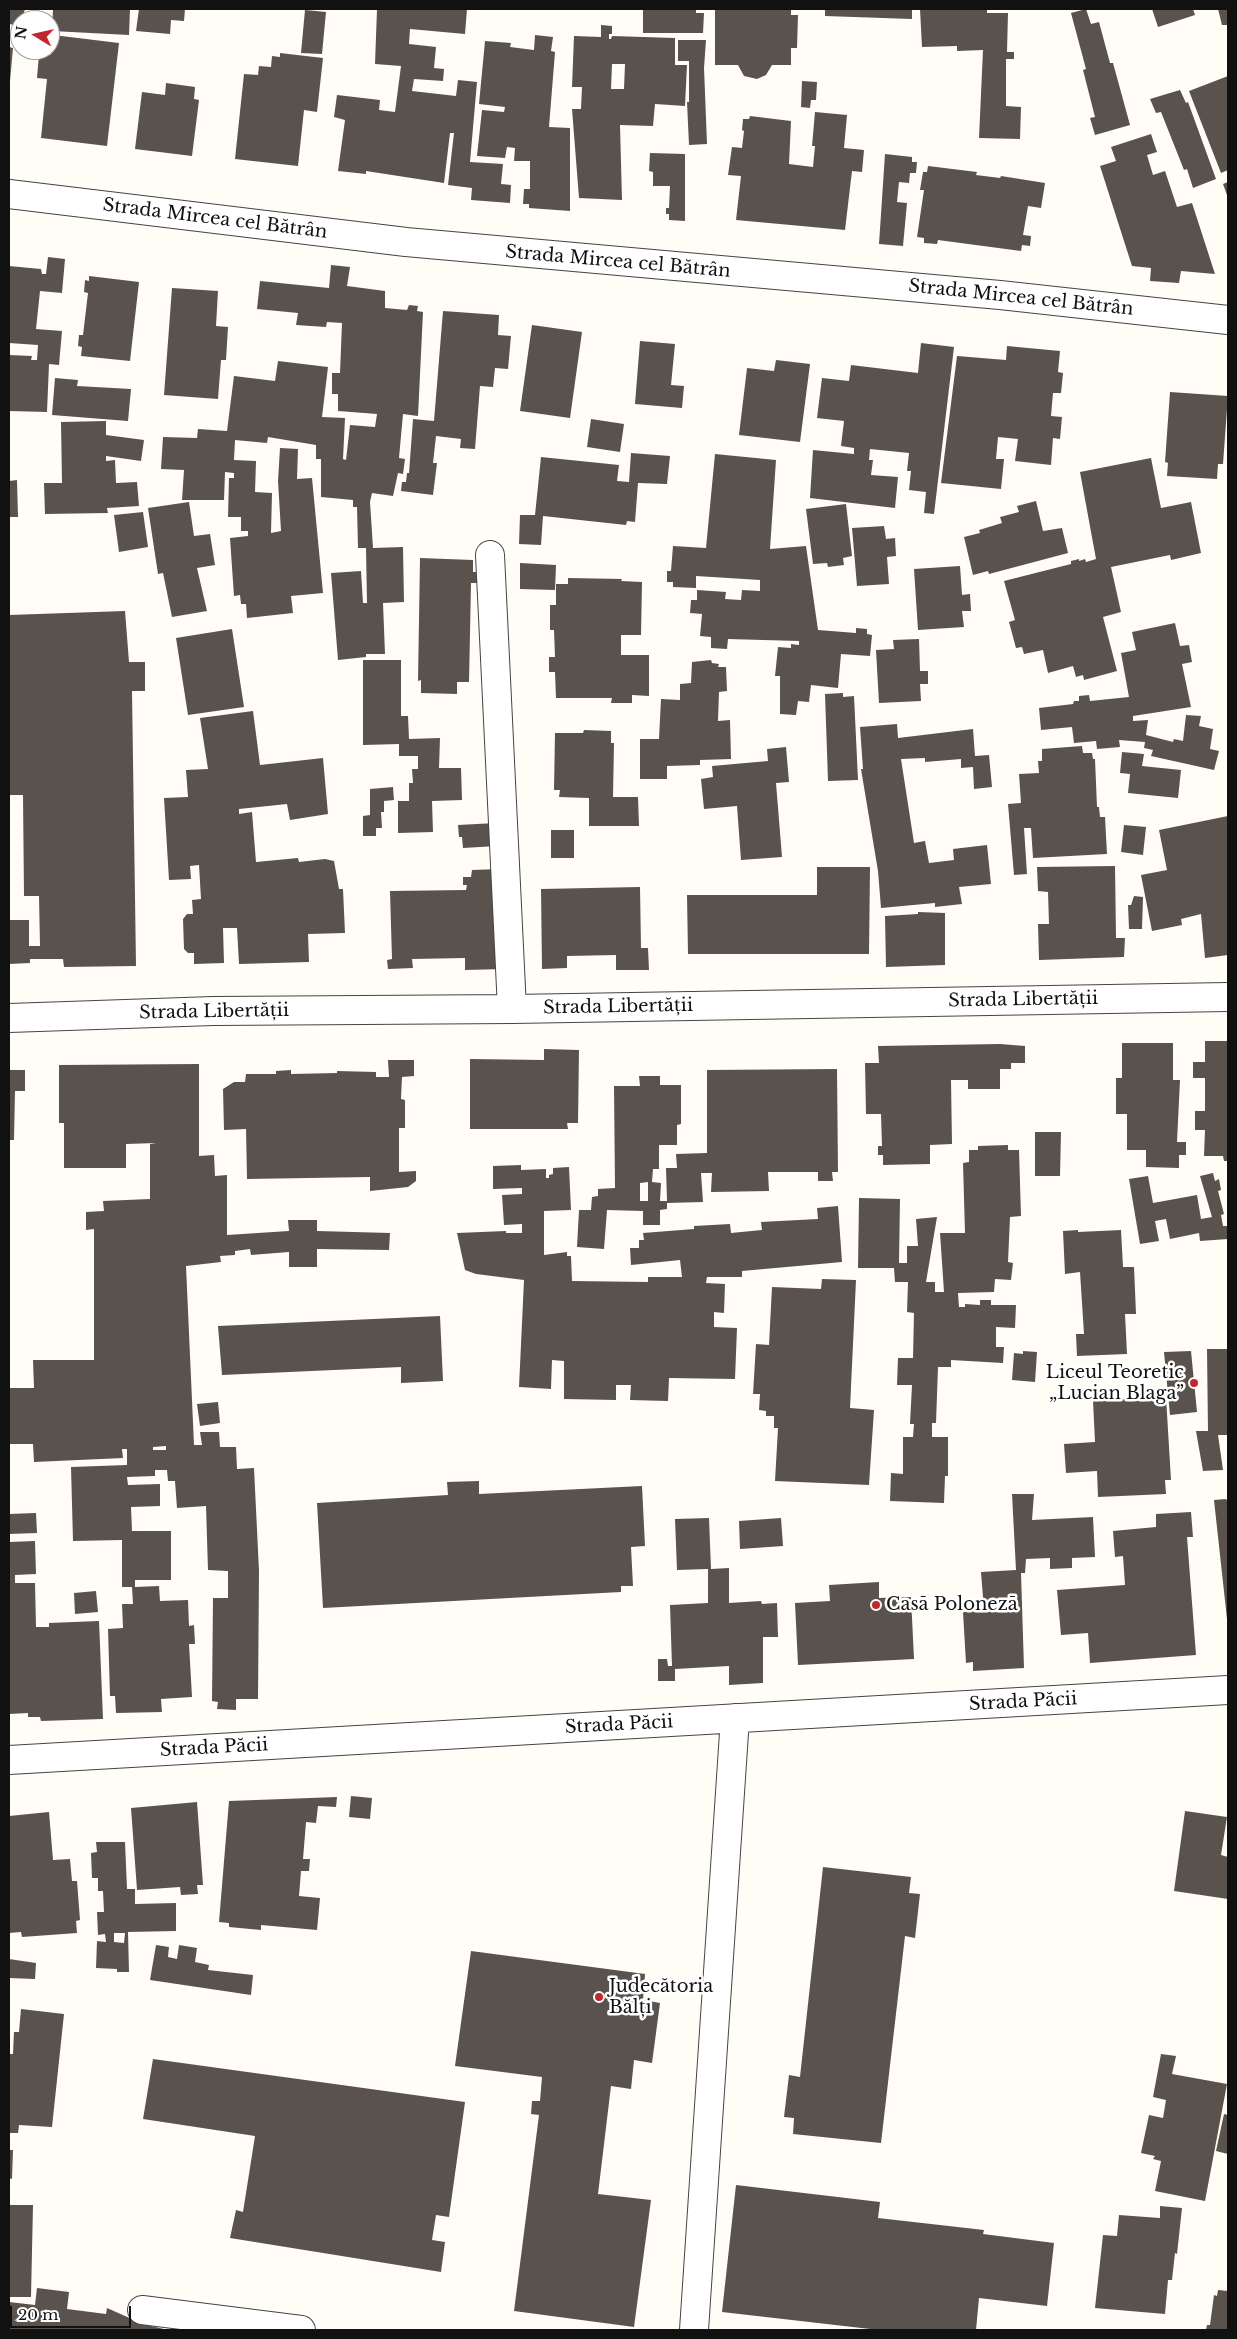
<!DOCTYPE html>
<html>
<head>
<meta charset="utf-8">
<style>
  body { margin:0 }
  #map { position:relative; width:1237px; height:2339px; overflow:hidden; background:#fffdf5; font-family:"Libre Baskerville",serif }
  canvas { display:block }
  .frame { position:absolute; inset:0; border:10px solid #111; pointer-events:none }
  .north { position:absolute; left:10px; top:10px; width:50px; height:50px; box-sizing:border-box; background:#fff; border:1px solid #a0a0a0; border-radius:50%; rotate:279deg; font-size:14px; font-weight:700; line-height:20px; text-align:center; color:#111 }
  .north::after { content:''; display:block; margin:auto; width:18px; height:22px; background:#c4262e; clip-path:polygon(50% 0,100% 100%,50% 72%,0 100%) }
  .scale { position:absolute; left:10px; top:2306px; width:121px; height:22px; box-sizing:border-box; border:2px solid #111; border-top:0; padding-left:6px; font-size:15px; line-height:18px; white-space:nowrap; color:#111; -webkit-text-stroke:4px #fff; paint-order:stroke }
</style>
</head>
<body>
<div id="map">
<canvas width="1237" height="2339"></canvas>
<div class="frame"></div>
<div class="north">N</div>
<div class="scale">20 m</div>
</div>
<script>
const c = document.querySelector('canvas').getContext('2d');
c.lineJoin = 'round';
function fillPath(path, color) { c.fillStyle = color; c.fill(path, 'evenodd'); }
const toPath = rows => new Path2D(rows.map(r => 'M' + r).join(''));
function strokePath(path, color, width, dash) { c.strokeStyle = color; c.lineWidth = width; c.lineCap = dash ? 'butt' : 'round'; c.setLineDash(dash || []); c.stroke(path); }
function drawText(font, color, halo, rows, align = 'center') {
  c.font = font + ' "Libre Baskerville",serif'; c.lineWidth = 5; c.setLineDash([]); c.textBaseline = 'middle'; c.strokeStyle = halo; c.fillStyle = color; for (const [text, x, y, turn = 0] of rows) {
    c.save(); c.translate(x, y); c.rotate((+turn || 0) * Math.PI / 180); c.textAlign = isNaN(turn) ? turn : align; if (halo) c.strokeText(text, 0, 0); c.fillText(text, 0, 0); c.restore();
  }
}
fillPath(toPath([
  [9,9,25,9,20,26,9,24],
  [53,9,130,9,129,35,52,31],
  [139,9,185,9,184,21,171,20,170,34,136,31],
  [377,9,467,9,465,34,410,29,409,44,436,47,434,68,444,69,443,81,414,79,412,91,456,96,458,80,477,82,470,162,503,164,501,184,511,185,510,203,471,200,472,188,448,185,454,133,450,133,444,183,366,171,366,174,338,171,345,120,334,117,337,95,380,100,379,110,395,112,401,66,375,64],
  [643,9,696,9,696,13,704,13,703,33,643,33],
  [715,9,791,9,791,15,798,15,797,48,791,48,791,65,772,65,766,75,757,79,744,76,738,65,715,65],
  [825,9,912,9,912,19,825,16],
  [920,9,987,9,987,13,1008,13,1007,52,1014,52,1014,59,1006,59,1006,106,1021,107,1020,139,979,138,983,50,957,51,957,46,922,47],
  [1086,9,1091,24,1099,22,1110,63,1113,63,1130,125,1095,135,1090,118,1095,117,1083,70,1086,69,1071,13],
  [1152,9,1193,9,1195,15,1158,27],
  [1218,9,1228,9,1228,25,1222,25],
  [305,10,326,12,322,54,301,53],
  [601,25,612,26,612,34,609,34,609,39,611,39,612,36,675,38,675,65,687,65,685,106,655,104,653,126,620,125,622,200,579,198,572,109,581,109,582,87,572,87,574,36,601,37],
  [612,64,625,64,624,89,611,89],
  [53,35,119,43,107,146,41,138,47,79,37,78,39,54,51,55],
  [535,35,553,37,551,51,555,52,549,127,570,128,570,211,529,208,529,204,523,204,524,189,530,189,530,161,514,161,515,148,507,147,505,158,477,156,482,110,504,112,505,107,479,104,485,41,511,43,510,47,534,50],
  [678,40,706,40,704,68,707,144,689,145,687,102,689,102,689,61,678,61],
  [9,47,13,48,10,81,9,81],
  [280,53,323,58,317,112,304,110,298,166,235,159,244,74,258,75,259,66,271,67,272,56,280,57],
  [1228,76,1228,170,1221,173,1189,91],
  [802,81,817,82,816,100,811,100,810,108,801,107],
  [166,83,195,87,194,99,199,100,192,156,135,149,142,92,165,95],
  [1180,90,1186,103,1188,102,1216,179,1193,188,1187,169,1184,170,1161,112,1156,113,1150,99],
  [815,112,847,115,844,148,864,150,862,172,852,171,845,230,736,220,741,176,728,175,732,147,742,148,744,131,742,130,743,119,749,119,750,116,791,121,789,164,813,167,815,146,812,146],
  [1151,134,1157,152,1147,155,1153,175,1165,171,1177,207,1192,203,1215,274,1181,271,1179,283,1150,281,1151,268,1132,266,1100,166,1116,161,1111,147],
  [650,153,685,154,685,221,669,220,669,214,666,214,666,208,669,208,670,186,653,186,653,172,649,171],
  [885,154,912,157,912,162,917,162,916,173,910,173,909,183,899,182,897,202,907,203,903,246,879,244],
  [928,166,977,172,976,175,1000,178,1001,176,1045,183,1041,208,1028,206,1023,235,1031,236,1030,246,1022,245,1021,251,938,240,937,244,924,243,924,238,917,237,924,190,920,190,923,172,927,172],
  [1228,182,1228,198,1223,184],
  [48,257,65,259,62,293,40,291,36,329,62,331,59,365,49,364,47,412,9,411,9,355,32,356,31,360,37,360,38,345,9,343,9,266,41,269,42,274,46,274],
  [331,265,350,267,347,286,385,291,385,308,407,310,409,305,418,306,417,311,423,312,418,416,403,414,399,458,405,459,403,474,398,473,393,496,372,493,370,502,373,548,403,547,404,602,383,603,385,654,366,654,366,657,338,660,331,573,361,571,363,603,367,603,366,548,358,548,357,507,353,507,353,500,321,497,321,459,316,459,316,445,268,437,267,443,235,440,234,460,256,461,255,492,272,493,271,533,281,531,278,481,280,448,298,449,297,479,312,478,323,593,291,596,293,613,247,618,246,604,241,604,240,595,234,596,230,538,248,536,248,531,241,531,241,517,228,517,229,478,234,478,234,473,225,472,224,500,182,500,184,470,161,469,163,437,197,438,198,429,227,431,234,376,275,381,278,361,328,367,322,417,345,418,343,459,346,460,350,425,375,427,377,414,338,411,338,394,332,394,332,373,340,373,342,323,327,322,326,327,296,325,298,313,257,309,260,281,329,288],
  [89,276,139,282,130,361,81,356,82,347,78,346,79,335,83,335,88,293,84,292,85,280,89,281],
  [172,288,218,291,216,326,228,327,226,360,221,360,218,399,164,395],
  [443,311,499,315,498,335,511,336,508,369,495,368,493,387,480,386,475,449,460,448,461,439,436,436,433,463,437,463,433,495,401,491,402,482,406,482,407,473,409,473,413,419,434,421],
  [532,325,582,332,570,418,520,411],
  [640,341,675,344,671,385,684,386,682,408,635,404],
  [921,343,954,347,934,514,924,513,926,492,909,490,911,471,907,471,909,453,870,449,869,460,873,460,871,475,898,477,895,508,810,498,813,450,854,454,854,448,841,446,844,421,817,418,822,378,849,381,851,365,918,373],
  [1007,346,1060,351,1058,372,1063,373,1061,393,1053,393,1051,416,1062,417,1060,439,1053,438,1051,465,1015,461,1018,439,998,437,996,459,1004,459,1001,489,941,483,957,356,1006,360],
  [776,360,810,364,800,442,739,435,747,368,774,371],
  [55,378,78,380,77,386,131,389,128,421,52,415],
  [1170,392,1228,396,1223,464,1218,464,1217,479,1167,476,1168,463,1165,462],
  [591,419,624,424,620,452,587,447],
  [106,421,106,435,144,440,141,461,106,456,106,461,115,460,116,483,137,482,139,506,107,508,108,513,45,514,44,483,62,483,61,422],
  [631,453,670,456,667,484,638,483,635,522,627,521,626,525,543,516,541,545,519,544,520,515,535,515,541,457,619,465,617,481,629,482],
  [715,454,776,460,770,549,806,546,818,630,856,633,856,628,867,629,867,634,872,635,870,656,841,654,838,688,811,685,809,702,798,701,796,715,780,714,780,676,775,676,778,647,791,648,791,644,799,645,799,641,728,639,727,649,711,648,711,637,700,636,702,614,690,613,691,600,697,600,697,590,726,592,725,599,741,600,742,590,760,591,760,580,696,576,696,588,673,587,673,582,667,582,667,571,671,571,673,546,706,548],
  [1151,458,1161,508,1191,502,1201,553,1171,560,1170,555,1111,567,1121,612,1103,617,1117,671,1084,680,1083,675,1076,677,1073,666,1048,673,1043,650,1024,654,1022,647,1016,648,1009,622,1015,620,1004,581,1071,564,1071,561,1079,559,1079,561,1085,559,1086,562,1096,559,1080,472],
  [17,480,18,517,9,517,9,481],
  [1036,501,1043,531,1062,528,1068,553,989,574,988,571,973,575,964,537,980,533,979,530,1002,523,1000,517,1019,512,1017,506],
  [189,502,194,536,210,534,215,565,197,568,207,611,172,617,163,573,158,574,148,508],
  [846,504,852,556,843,558,844,565,828,567,827,563,813,564,806,509],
  [143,512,148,547,119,552,114,515],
  [884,526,886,539,895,538,896,556,887,557,889,584,857,586,852,528],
  [420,558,473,560,473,572,477,572,477,583,471,583,469,682,457,682,457,694,421,693,421,680,418,681],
  [520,563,556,565,555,590,520,589],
  [960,566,962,595,970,594,971,611,962,611,964,627,918,630,914,569],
  [568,578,622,579,621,581,642,582,641,635,621,635,621,655,649,655,649,696,632,695,632,703,611,703,612,698,556,698,555,672,549,672,549,657,555,657,554,630,550,630,550,605,556,605,556,584,568,584],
  [125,611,129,662,145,662,145,691,132,691,136,966,64,967,63,959,30,959,30,963,9,964,9,920,29,920,29,946,40,946,39,896,24,896,23,795,9,795,9,615],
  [1175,623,1180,646,1189,645,1192,662,1182,664,1191,707,1133,716,1133,721,1148,720,1146,735,1173,742,1174,739,1183,741,1186,715,1201,716,1199,726,1213,729,1210,749,1219,751,1214,770,1151,756,1153,750,1144,748,1145,742,1119,740,1120,747,1097,749,1096,741,1074,743,1072,727,1041,730,1039,708,1073,704,1074,701,1079,701,1079,696,1089,695,1090,701,1129,697,1121,653,1136,650,1132,632],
  [232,629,244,707,188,715,176,638],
  [919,639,920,671,928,671,928,684,920,684,921,701,879,703,876,650,894,649,893,640],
  [363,660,401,660,401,716,408,716,409,739,440,738,439,768,461,768,462,800,432,801,433,832,398,833,398,801,409,801,409,783,413,783,412,769,418,769,418,756,399,756,399,744,363,745],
  [711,660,712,663,719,664,718,667,726,667,727,691,719,692,718,721,730,720,731,759,700,760,700,765,667,766,667,779,640,779,640,739,659,739,661,699,680,700,680,684,691,683,692,662],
  [843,693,843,697,854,696,858,780,828,781,825,694],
  [253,711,260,765,323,758,328,814,290,820,287,804,239,809,239,814,252,812,256,862,298,858,299,862,325,859,334,861,339,889,343,889,345,933,308,934,309,962,239,964,237,928,223,928,224,963,194,964,194,953,188,953,184,949,183,919,187,914,193,914,192,900,201,899,199,865,190,866,191,879,169,880,164,798,188,797,186,770,208,769,200,718],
  [897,724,898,738,973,729,975,756,989,755,992,787,974,789,973,767,961,768,961,759,925,762,925,758,901,759,914,843,925,841,929,863,954,860,953,849,987,845,991,884,959,887,962,904,935,907,935,903,881,908,878,871,861,769,863,769,860,727],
  [584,730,611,731,611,743,614,743,613,797,638,797,639,826,589,826,589,798,559,797,560,790,554,790,555,733,583,733],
  [1082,746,1083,753,1092,753,1093,759,1095,759,1097,807,1099,807,1100,817,1105,817,1107,854,1033,858,1031,828,1024,828,1027,874,1014,875,1008,804,1021,803,1019,774,1039,773,1038,761,1042,761,1042,749],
  [786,747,789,782,776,783,782,857,741,860,737,806,704,809,701,779,713,777,712,766,768,761,767,749],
  [1122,752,1144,754,1142,766,1181,770,1178,798,1128,793,1130,774,1120,773],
  [393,787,394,800,384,801,384,812,381,812,382,828,376,828,376,836,363,836,363,816,370,815,370,789],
  [1228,816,1228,955,1205,958,1201,914,1181,919,1182,925,1152,931,1141,875,1167,870,1159,830],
  [496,823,497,846,463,848,462,837,459,837,458,825],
  [1124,825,1146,827,1143,855,1121,852],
  [551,830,574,830,574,858,551,858],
  [1115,866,1116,938,1125,938,1124,957,1039,960,1038,924,1049,924,1048,892,1038,891,1037,867],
  [817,867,870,867,869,954,688,954,687,895,817,895],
  [501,869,504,969,465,970,465,958,412,959,413,968,388,969,387,960,392,959,390,891,466,890,467,885,463,885,463,877,471,877,472,870],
  [640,887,641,948,648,948,649,970,616,970,616,955,567,956,567,968,542,969,541,889],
  [1134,896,1143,897,1142,929,1129,929,1128,905,1131,905],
  [918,912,945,913,945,965,886,967,885,916,918,914],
  [1205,1041,1228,1041,1228,1161,1224,1161,1223,1156,1204,1156,1205,1130,1195,1130,1195,1111,1205,1111,1205,1078,1193,1078,1193,1062,1205,1062],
  [1122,1043,1173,1043,1173,1080,1180,1080,1177,1142,1186,1142,1186,1155,1179,1155,1179,1168,1146,1167,1146,1150,1127,1150,1127,1114,1116,1114,1116,1078,1122,1078],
  [1000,1044,1025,1046,1025,1063,1011,1063,1011,1069,1000,1069,1000,1089,968,1089,968,1080,951,1080,952,1144,930,1145,930,1164,883,1165,883,1155,878,1155,878,1146,882,1146,881,1114,866,1114,865,1063,879,1063,878,1046],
  [544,1049,579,1050,578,1123,567,1123,568,1129,470,1129,470,1059,544,1060],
  [388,1060,414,1060,414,1076,402,1077,401,1099,405,1100,405,1128,399,1128,399,1172,416,1171,416,1181,408,1187,370,1191,370,1177,247,1179,246,1129,224,1130,223,1089,234,1082,245,1082,246,1074,276,1074,276,1071,291,1070,291,1074,337,1073,337,1071,376,1072,376,1077,389,1077],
  [199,1064,199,1156,214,1155,215,1176,227,1175,227,1235,289,1231,288,1220,317,1220,317,1231,390,1233,389,1250,317,1249,317,1267,289,1267,289,1252,251,1255,250,1249,235,1251,235,1255,220,1256,221,1262,186,1266,194,1445,202,1445,200,1432,219,1432,220,1447,236,1447,237,1469,254,1468,259,1571,258,1699,236,1699,236,1710,217,1709,218,1702,212,1701,213,1598,228,1598,228,1571,208,1570,206,1506,177,1508,175,1481,168,1481,167,1470,155,1470,155,1476,127,1477,128,1485,160,1484,160,1506,131,1507,132,1531,171,1531,171,1580,135,1580,135,1587,159,1586,160,1601,188,1600,189,1626,194,1625,195,1644,189,1644,192,1697,161,1699,162,1712,116,1713,115,1696,110,1696,108,1629,123,1628,122,1604,133,1604,132,1587,122,1587,122,1540,73,1541,71,1467,127,1465,127,1449,122,1449,123,1458,34,1462,33,1444,9,1444,9,1388,34,1388,33,1360,94,1360,94,1229,86,1230,86,1212,104,1211,103,1201,150,1199,150,1144,156,1143,126,1144,126,1168,64,1168,64,1123,59,1123,59,1065],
  [166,1446,166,1450,153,1450,153,1447],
  [837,1069,838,1172,832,1172,833,1181,818,1181,818,1172,768,1172,769,1191,711,1192,712,1173,701,1173,703,1202,667,1203,667,1209,660,1210,660,1225,643,1225,643,1211,607,1210,604,1249,577,1247,579,1210,591,1210,592,1197,598,1196,598,1189,615,1188,614,1086,640,1086,639,1076,660,1076,660,1085,681,1085,681,1124,677,1125,677,1145,659,1145,659,1169,653,1169,652,1182,661,1183,660,1201,667,1201,666,1168,677,1168,676,1154,707,1153,707,1070],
  [648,1182,648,1201,640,1201,640,1183],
  [9,1070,25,1070,25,1091,15,1091,14,1140,9,1140],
  [1035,1132,1061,1132,1060,1176,1035,1176],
  [1008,1145,1008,1150,1019,1150,1021,1216,1010,1217,1008,1262,1013,1263,1011,1280,995,1279,994,1292,958,1293,959,1307,965,1307,965,1304,980,1305,980,1300,991,1300,991,1305,1016,1305,1015,1328,996,1327,996,1347,1004,1347,1003,1363,951,1360,951,1367,938,1367,936,1423,932,1423,932,1437,948,1437,948,1476,945,1476,944,1503,890,1501,891,1473,903,1474,903,1437,913,1437,914,1424,910,1424,912,1385,897,1385,898,1358,913,1358,914,1313,907,1312,908,1282,895,1282,894,1268,858,1268,859,1198,900,1199,899,1263,907,1263,907,1246,918,1246,916,1219,937,1217,926,1282,935,1282,935,1292,944,1292,940,1233,965,1233,963,1163,969,1162,969,1150,978,1150,978,1146],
  [521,1165,521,1170,546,1169,546,1178,549,1178,549,1175,553,1174,553,1168,569,1167,571,1210,544,1211,544,1255,567,1252,567,1256,571,1256,572,1281,648,1282,648,1277,682,1277,680,1260,631,1265,630,1248,639,1248,639,1240,644,1240,643,1233,694,1229,694,1226,730,1224,731,1233,762,1230,761,1222,818,1219,817,1208,838,1206,842,1262,742,1271,742,1277,707,1277,706,1283,725,1284,724,1313,714,1312,714,1327,737,1328,735,1379,669,1378,668,1401,630,1400,631,1385,616,1385,616,1400,564,1399,564,1361,552,1360,551,1389,519,1387,524,1280,476,1274,465,1270,457,1233,506,1231,506,1233,522,1233,522,1224,504,1225,502,1195,522,1194,522,1188,493,1189,493,1166],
  [1213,1173,1215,1181,1219,1179,1221,1190,1218,1191,1224,1214,1221,1215,1223,1226,1228,1226,1228,1239,1200,1241,1199,1233,1170,1239,1166,1219,1155,1221,1159,1241,1140,1244,1129,1179,1148,1176,1153,1203,1197,1195,1201,1219,1212,1217,1200,1176],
  [1078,1230,1078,1232,1121,1230,1123,1267,1134,1267,1136,1314,1125,1314,1127,1354,1077,1356,1076,1334,1084,1334,1080,1272,1065,1274,1063,1231],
  [822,1279,856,1280,850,1408,874,1410,869,1485,775,1481,778,1428,774,1428,774,1416,766,1416,766,1411,759,1410,760,1394,753,1394,756,1344,769,1345,772,1287,821,1289],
  [440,1316,443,1381,401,1383,401,1367,222,1375,218,1326],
  [1207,1349,1228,1349,1228,1435,1218,1435,1223,1470,1203,1471,1196,1431,1208,1431],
  [1023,1351,1037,1352,1035,1382,1012,1380,1014,1353,1023,1354],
  [1191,1351,1197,1412,1170,1415,1164,1352],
  [1166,1397,1171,1480,1165,1480,1166,1494,1098,1497,1097,1471,1066,1473,1064,1444,1095,1442,1093,1401],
  [218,1402,220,1423,200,1426,197,1404],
  [479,1481,479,1494,642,1486,645,1546,631,1547,633,1586,621,1586,621,1592,323,1608,317,1503,448,1495,447,1482],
  [1012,1494,1034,1494,1032,1520,1093,1517,1095,1557,1072,1558,1072,1568,1050,1569,1050,1558,1026,1559,1025,1573,1021,1573,1024,1668,973,1671,973,1662,966,1663,963,1612,984,1610,981,1572,1016,1570],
  [1226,1499,1228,1502,1227,1619,1214,1500],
  [1191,1512,1193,1537,1187,1537,1196,1655,1090,1663,1088,1633,1061,1635,1057,1590,1125,1585,1123,1556,1115,1557,1113,1531,1156,1527,1156,1514],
  [36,1513,37,1533,9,1534,9,1514],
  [709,1518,711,1569,729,1568,729,1603,761,1601,762,1604,777,1603,778,1637,763,1637,763,1683,729,1685,729,1666,675,1669,675,1681,658,1681,658,1659,667,1659,668,1666,672,1666,670,1605,708,1603,708,1569,677,1570,675,1519],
  [781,1518,783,1546,740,1549,739,1521],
  [35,1541,36,1574,15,1575,15,1583,35,1583,36,1627,49,1627,49,1623,99,1621,103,1719,41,1721,40,1717,28,1717,28,1713,9,1714,9,1542],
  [879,1582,879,1598,911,1597,914,1659,798,1665,795,1603,830,1601,829,1585],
  [96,1591,98,1612,75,1614,74,1593],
  [351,1796,372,1798,370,1819,349,1817],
  [337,1797,336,1807,318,1806,316,1823,306,1822,303,1859,310,1859,309,1871,301,1871,299,1896,320,1898,317,1930,261,1925,261,1930,229,1927,229,1923,219,1922,229,1801],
  [197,1802,203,1885,197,1885,198,1894,181,1895,180,1887,137,1890,131,1808],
  [1185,1811,1227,1817,1221,1855,1228,1857,1228,1899,1174,1891],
  [49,1812,53,1860,70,1859,72,1881,77,1881,80,1920,76,1921,77,1933,22,1937,21,1932,9,1933,9,1816],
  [96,1842,125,1842,127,1889,135,1889,135,1904,176,1903,176,1931,128,1932,129,1972,117,1972,117,1969,96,1968,97,1941,106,1942,105,1934,98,1935,97,1912,104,1912,103,1891,98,1891,98,1878,92,1878,91,1853,97,1852],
  [114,1933,125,1933,124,1943,114,1942],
  [823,1867,911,1877,909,1893,920,1894,915,1938,905,1936,881,2143,793,2134,794,2118,784,2117,789,2075,800,2077],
  [156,1945,169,1947,168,1957,177,1959,179,1945,197,1948,195,1962,209,1965,208,1970,253,1975,251,1995,150,1980],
  [471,1951,645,1974,643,2000,660,2003,652,2063,634,2060,631,2089,611,2086,598,2194,651,2200,634,2327,514,2311,539,2115,531,2114,532,2101,540,2101,542,2077,455,2066],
  [9,1959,36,1963,35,1979,9,1978],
  [21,2009,64,2014,52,2127,19,2125,18,2133,9,2133,9,2054,13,2054,14,2032,19,2032],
  [1161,2054,1176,2056,1172,2074,1227,2084,1205,2201,1155,2191,1161,2161,1153,2159,1155,2156,1141,2153,1149,2115,1163,2118,1166,2100,1153,2097],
  [153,2059,465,2102,449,2217,436,2215,432,2240,445,2242,441,2272,230,2238,236,2210,243,2212,255,2136,143,2119],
  [1224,2114,1228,2115,1228,2154,1216,2151],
  [9,2150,13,2150,12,2179,9,2178],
  [736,2185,880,2202,878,2218,984,2230,983,2234,1054,2243,1047,2306,979,2298,976,2330,879,2330,722,2312],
  [9,2205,33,2205,31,2297,9,2297],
  [1160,2206,1182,2208,1177,2254,1175,2253,1172,2280,1168,2280,1165,2314,1095,2308,1103,2235,1117,2236,1119,2215,1160,2218],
  [37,2288,69,2292,67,2309,106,2314,107,2308,143,2324,168,2330,9,2330,9,2302,35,2305],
  [1218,2290,1228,2291,1228,2330,1206,2330,1207,2325,1210,2325,1214,2295,1217,2296]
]), '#5a524d');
const minor = toPath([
  [9,194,406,242,1000,295,1228,320],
  [490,555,512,1009],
  [9,1018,213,1011,512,1009,1228,997],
  [9,1760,1228,1690],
  [142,2310,301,2330],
  [694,2330,735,1718]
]);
strokePath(minor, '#444', 30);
strokePath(minor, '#fff', 28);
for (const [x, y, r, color] of [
  [1194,1383,5,"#c4262e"],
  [876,1605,5,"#c4262e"],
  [599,1997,5,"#c4262e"]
]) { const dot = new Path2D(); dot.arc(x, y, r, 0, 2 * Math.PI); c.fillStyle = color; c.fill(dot); strokePath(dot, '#fff', 2); }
drawText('18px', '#111', '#fff', [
  ["Strada Mircea cel Bătrân",215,219,7],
  ["Strada Mircea cel Bătrân",618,262,5],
  ["Strada Mircea cel Bătrân",1021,298,6],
  ["Strada Libertății",1023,1000,-1],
  ["Strada Libertății",618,1007,-1],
  ["Strada Libertății",214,1012,-1],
  ["Strada Păcii",1023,1702,-3],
  ["Strada Păcii",619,1725,-3],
  ["Strada Păcii",214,1748,-3]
]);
drawText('18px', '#111', '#fff', [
  ["Liceul Teoretic",1184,1373,"right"],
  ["„Lucian Blaga”",1184,1394,"right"],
  ["Casā Polonezā",886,1605],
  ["Judecătoria",609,1987],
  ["Bălți",609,2008]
], 'left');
</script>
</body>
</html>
